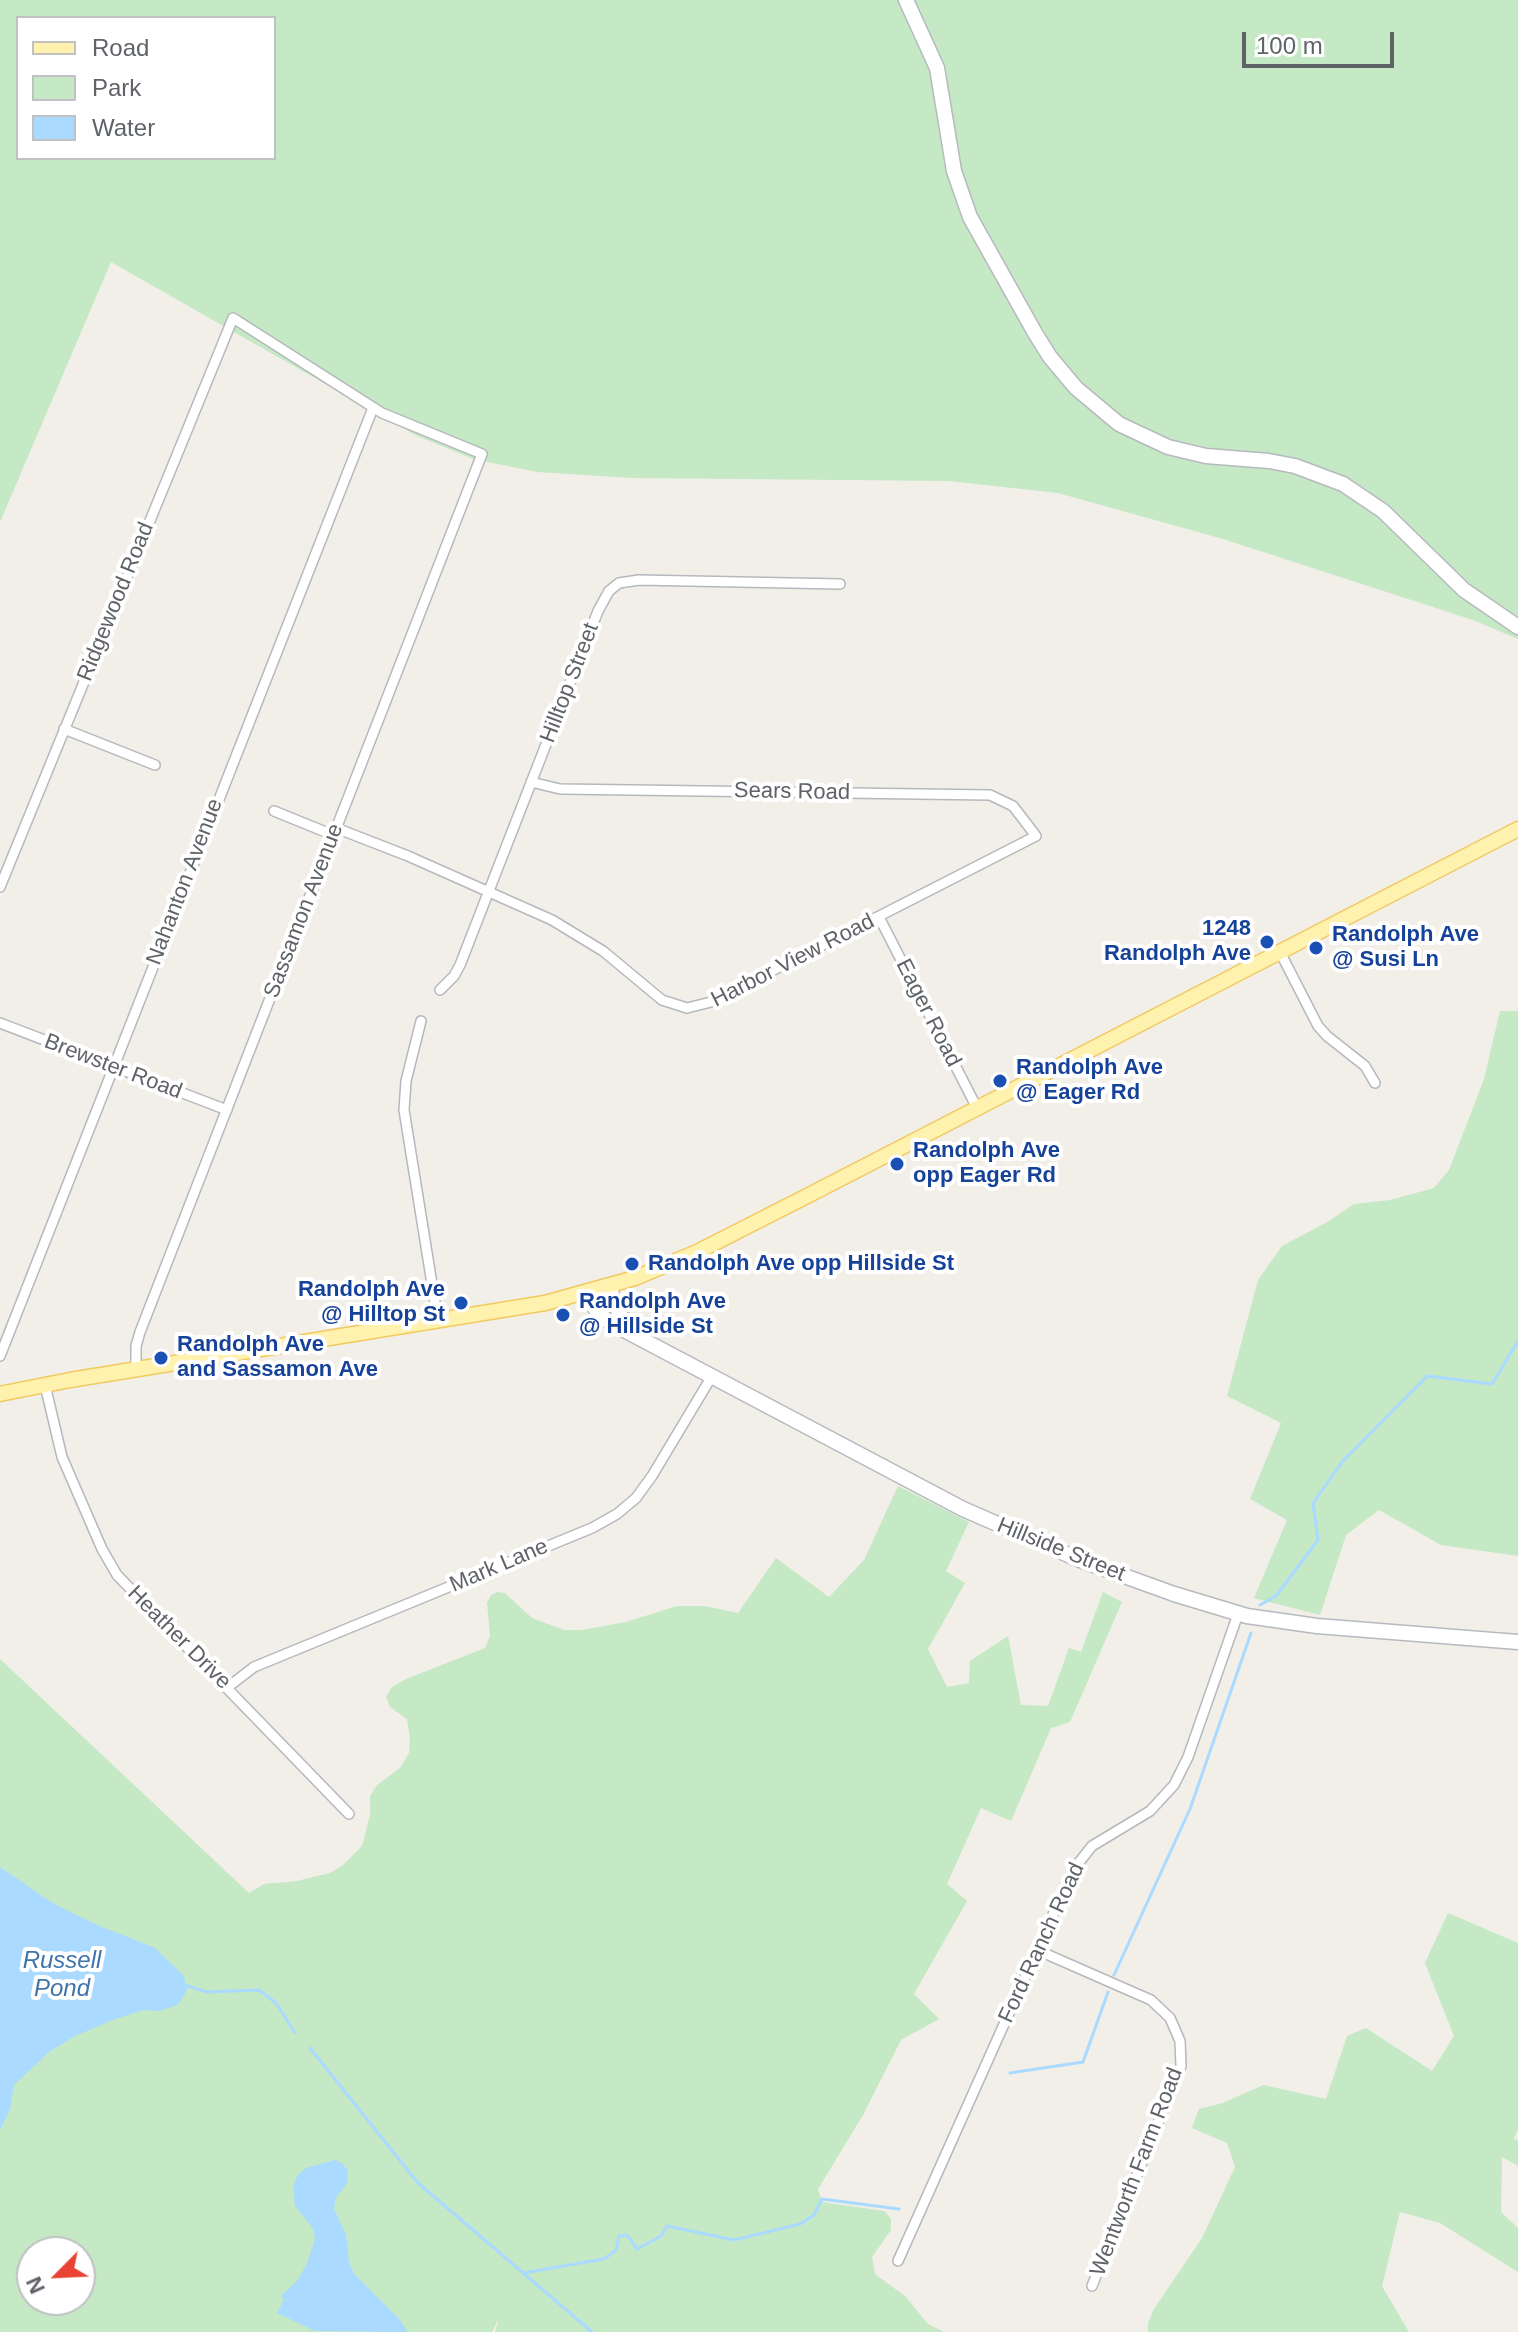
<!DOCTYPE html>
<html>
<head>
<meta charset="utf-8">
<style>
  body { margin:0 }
  #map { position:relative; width:1518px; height:2332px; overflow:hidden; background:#f1efe8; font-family:Helvetica,sans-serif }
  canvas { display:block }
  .legend { position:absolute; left:16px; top:16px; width:260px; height:144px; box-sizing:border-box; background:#fff; border:2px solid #bfc1c3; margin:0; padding:10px 14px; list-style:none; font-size:24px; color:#5f6368 }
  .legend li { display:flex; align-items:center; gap:16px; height:40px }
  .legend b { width:40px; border:2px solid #bfc1c3 }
  .north { position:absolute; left:16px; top:2236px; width:80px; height:80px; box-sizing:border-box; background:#fff; border:2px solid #bfc1c3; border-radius:50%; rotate:246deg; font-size:22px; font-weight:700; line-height:32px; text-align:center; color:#5f6368 }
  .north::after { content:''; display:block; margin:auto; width:28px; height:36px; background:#ea4335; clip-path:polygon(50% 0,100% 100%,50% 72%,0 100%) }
  .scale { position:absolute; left:1242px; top:32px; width:152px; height:36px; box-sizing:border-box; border:4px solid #5f6368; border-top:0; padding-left:10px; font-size:24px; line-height:28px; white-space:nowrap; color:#5f6368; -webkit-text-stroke:6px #fff; paint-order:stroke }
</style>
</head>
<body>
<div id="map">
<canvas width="1518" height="2332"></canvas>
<ul class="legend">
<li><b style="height:10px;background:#fff2af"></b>Road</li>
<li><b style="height:22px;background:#c5e8c5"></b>Park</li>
<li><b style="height:22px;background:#aadaff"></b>Water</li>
</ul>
<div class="north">N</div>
<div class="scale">100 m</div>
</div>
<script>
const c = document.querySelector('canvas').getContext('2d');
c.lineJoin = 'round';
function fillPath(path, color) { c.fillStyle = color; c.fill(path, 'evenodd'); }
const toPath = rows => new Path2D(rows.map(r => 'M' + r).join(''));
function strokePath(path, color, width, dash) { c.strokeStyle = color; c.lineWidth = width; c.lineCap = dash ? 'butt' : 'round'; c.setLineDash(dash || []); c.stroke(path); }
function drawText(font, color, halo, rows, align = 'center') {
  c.font = font + ' Helvetica,sans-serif'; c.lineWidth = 8; c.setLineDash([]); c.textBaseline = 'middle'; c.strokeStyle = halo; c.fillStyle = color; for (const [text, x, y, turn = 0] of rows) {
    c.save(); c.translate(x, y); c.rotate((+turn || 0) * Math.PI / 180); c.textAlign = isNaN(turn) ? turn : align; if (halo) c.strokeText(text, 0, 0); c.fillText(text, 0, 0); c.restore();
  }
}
fillPath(toPath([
  [0,0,1518,0,1518,639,1473,620,1223,539,1058,493,949,481,633,478,537,472,473,459,415,435,111,262,0,522],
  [18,18,274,18,274,158,18,158],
  [1500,1011,1518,1011,1518,1556,1441,1545,1379,1510,1346,1535,1320,1615,1254,1598,1287,1520,1250,1499,1281,1423,1227,1396,1258,1280,1282,1246,1329,1221,1354,1204,1390,1200,1434,1188,1449,1170,1484,1079],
  [898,1486,969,1522,946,1571,965,1583,928,1649,947,1687,969,1683,970,1661,1008,1636,1021,1705,1048,1706,1069,1648,1081,1652,1103,1592,1122,1602,1070,1722,1051,1728,1011,1821,981,1808,947,1884,967,1901,914,1994,939,2019,901,2040,863,2115,818,2189,822,2202,884,2211,891,2219,891,2230,872,2257,875,2274,905,2296,928,2324,944,2332,495,2332,499,2318,492,2332,0,2332,0,1659,249,1893,264,1884,297,1881,330,1873,342,1866,362,1846,370,1815,370,1796,377,1785,400,1768,409,1753,410,1738,407,1719,390,1707,386,1697,392,1687,406,1679,485,1648,490,1636,487,1603,491,1595,497,1592,505,1593,532,1618,564,1630,582,1630,626,1622,677,1606,704,1606,738,1613,776,1558,829,1597,864,1560],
  [32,2252,80,2252,80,2300,32,2300],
  [1448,1913,1518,1943,1518,2130,1514,2138,1518,2141,1518,2166,1502,2157,1501,2212,1518,2228,1518,2272,1440,2223,1400,2212,1382,2286,1409,2332,1148,2332,1148,2323,1154,2309,1202,2238,1235,2167,1227,2143,1192,2128,1199,2109,1223,2103,1263,2085,1326,2099,1347,2036,1366,2028,1432,2071,1454,2036,1425,1963]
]), '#c5e8c5');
fillPath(toPath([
  [0,1867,54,1904,95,1924,155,1948,184,1976,187,1990,178,2005,159,2011,144,2010,115,2019,75,2036,49,2052,14,2085,10,2109,0,2130],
  [335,2160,342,2163,348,2171,347,2184,336,2197,334,2209,346,2235,349,2262,354,2274,399,2319,408,2332,315,2331,277,2313,284,2300,281,2296,297,2281,307,2264,315,2239,313,2228,295,2206,293,2186,298,2175,306,2168]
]), '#aadaff');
strokePath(toPath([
  [1260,1605,1276,1596,1318,1540,1313,1503,1342,1462,1427,1376,1492,1384,1518,1341],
  [1114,1975,1190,1809,1251,1633],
  [184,1985,207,1992,259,1990,276,2003,295,2033],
  [310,2048,418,2183,592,2332],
  [1010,2073,1083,2062,1108,1992],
  [523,2273,604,2259,616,2250,619,2236,627,2235,637,2249,661,2236,667,2226,734,2240,800,2224,814,2215,822,2199,899,2209]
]), '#aadaff', 3);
const street = toPath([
  [64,729,155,765],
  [274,811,333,835],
  [336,828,408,856,552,920,603,951,662,1000,687,1008,711,1002,1036,836,1013,806,990,795,560,789,531,782],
  [0,887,233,318,382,413,482,454,140,1332,136,1346,136,1369],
  [879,917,977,1108],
  [1280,952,1318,1026,1327,1036,1365,1066,1375,1083],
  [440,990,454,976,460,965,598,611,609,591,619,583,639,580,840,584],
  [421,1021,406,1081,404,1110,438,1321],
  [0,1023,227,1110],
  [0,1356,373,408],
  [45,1385,62,1457,102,1549,117,1575,349,1814],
  [228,1687,254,1667,592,1528,617,1514,636,1498,652,1476,712,1376],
  [1037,1950,1151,2000,1170,2018,1180,2041,1181,2066,1092,2286],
  [898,2261,1073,1870,1092,1846,1150,1811,1174,1785,1188,1757,1238,1614]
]);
const secondary = toPath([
  [906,0,937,68,954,171,970,217,1035,333,1050,357,1076,388,1119,424,1168,447,1206,456,1269,461,1295,466,1343,484,1383,511,1464,590,1518,627],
  [609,1287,619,1313,633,1331],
  [589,1293,597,1312,609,1322,963,1509,1080,1560,1174,1594,1247,1616,1317,1626,1518,1642]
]);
const primary = toPath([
  [0,1394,70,1380,545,1303,635,1278,697,1252,809,1195,1518,829]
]);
strokePath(street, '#b5b8bc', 12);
strokePath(secondary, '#b6babf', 17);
strokePath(primary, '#f2c960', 17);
strokePath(street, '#fff', 9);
strokePath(secondary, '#fff', 14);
strokePath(primary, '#fff2af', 14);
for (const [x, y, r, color] of [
  [1267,942,8,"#1a4fb4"],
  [1316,948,8,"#1a4fb4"],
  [1000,1081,8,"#1a4fb4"],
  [897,1164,8,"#1a4fb4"],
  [632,1264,8,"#1a4fb4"],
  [461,1303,8,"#1a4fb4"],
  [563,1315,8,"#1a4fb4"],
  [161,1358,8,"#1a4fb4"]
]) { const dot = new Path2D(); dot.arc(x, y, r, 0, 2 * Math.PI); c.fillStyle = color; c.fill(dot); strokePath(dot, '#fff', 3); }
drawText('22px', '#5f6368', '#fff', [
  ["Ridgewood Road",116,602,-68],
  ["Hilltop Street",570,683,-69],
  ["Sears Road",792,792,1],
  ["Nahanton Avenue",185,882,-69],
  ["Sassamon Avenue",304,911,-69],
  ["Harbor View Road",793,961,-27],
  ["Eager Road",928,1013,63],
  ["Brewster Road",113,1067,21],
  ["Hillside Street",1061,1550,22],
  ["Mark Lane",499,1566,-23],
  ["Heather Drive",179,1638,45],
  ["Ford Ranch Road",1042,1943,-65],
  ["Wentworth Farm Road",1137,2172,-69]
]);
drawText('bold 22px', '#164399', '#fff', [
  ["1248",1251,929,"right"],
  ["Randolph Ave",1251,954,"right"],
  ["Randolph Ave",1332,935],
  ["@ Susi Ln",1332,960],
  ["Randolph Ave",1016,1068],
  ["@ Eager Rd",1016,1093],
  ["Randolph Ave",913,1151],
  ["opp Eager Rd",913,1176],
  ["Randolph Ave opp Hillside St",648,1264],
  ["Randolph Ave",445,1290,"right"],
  ["@ Hilltop St",445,1315,"right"],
  ["Randolph Ave",579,1302],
  ["@ Hillside St",579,1327],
  ["Randolph Ave",177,1345],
  ["and Sassamon Ave",177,1370]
], 'left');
drawText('italic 24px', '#4174aa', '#fff', [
  ["Russell",62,1961],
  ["Pond",62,1989]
]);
</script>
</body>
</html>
